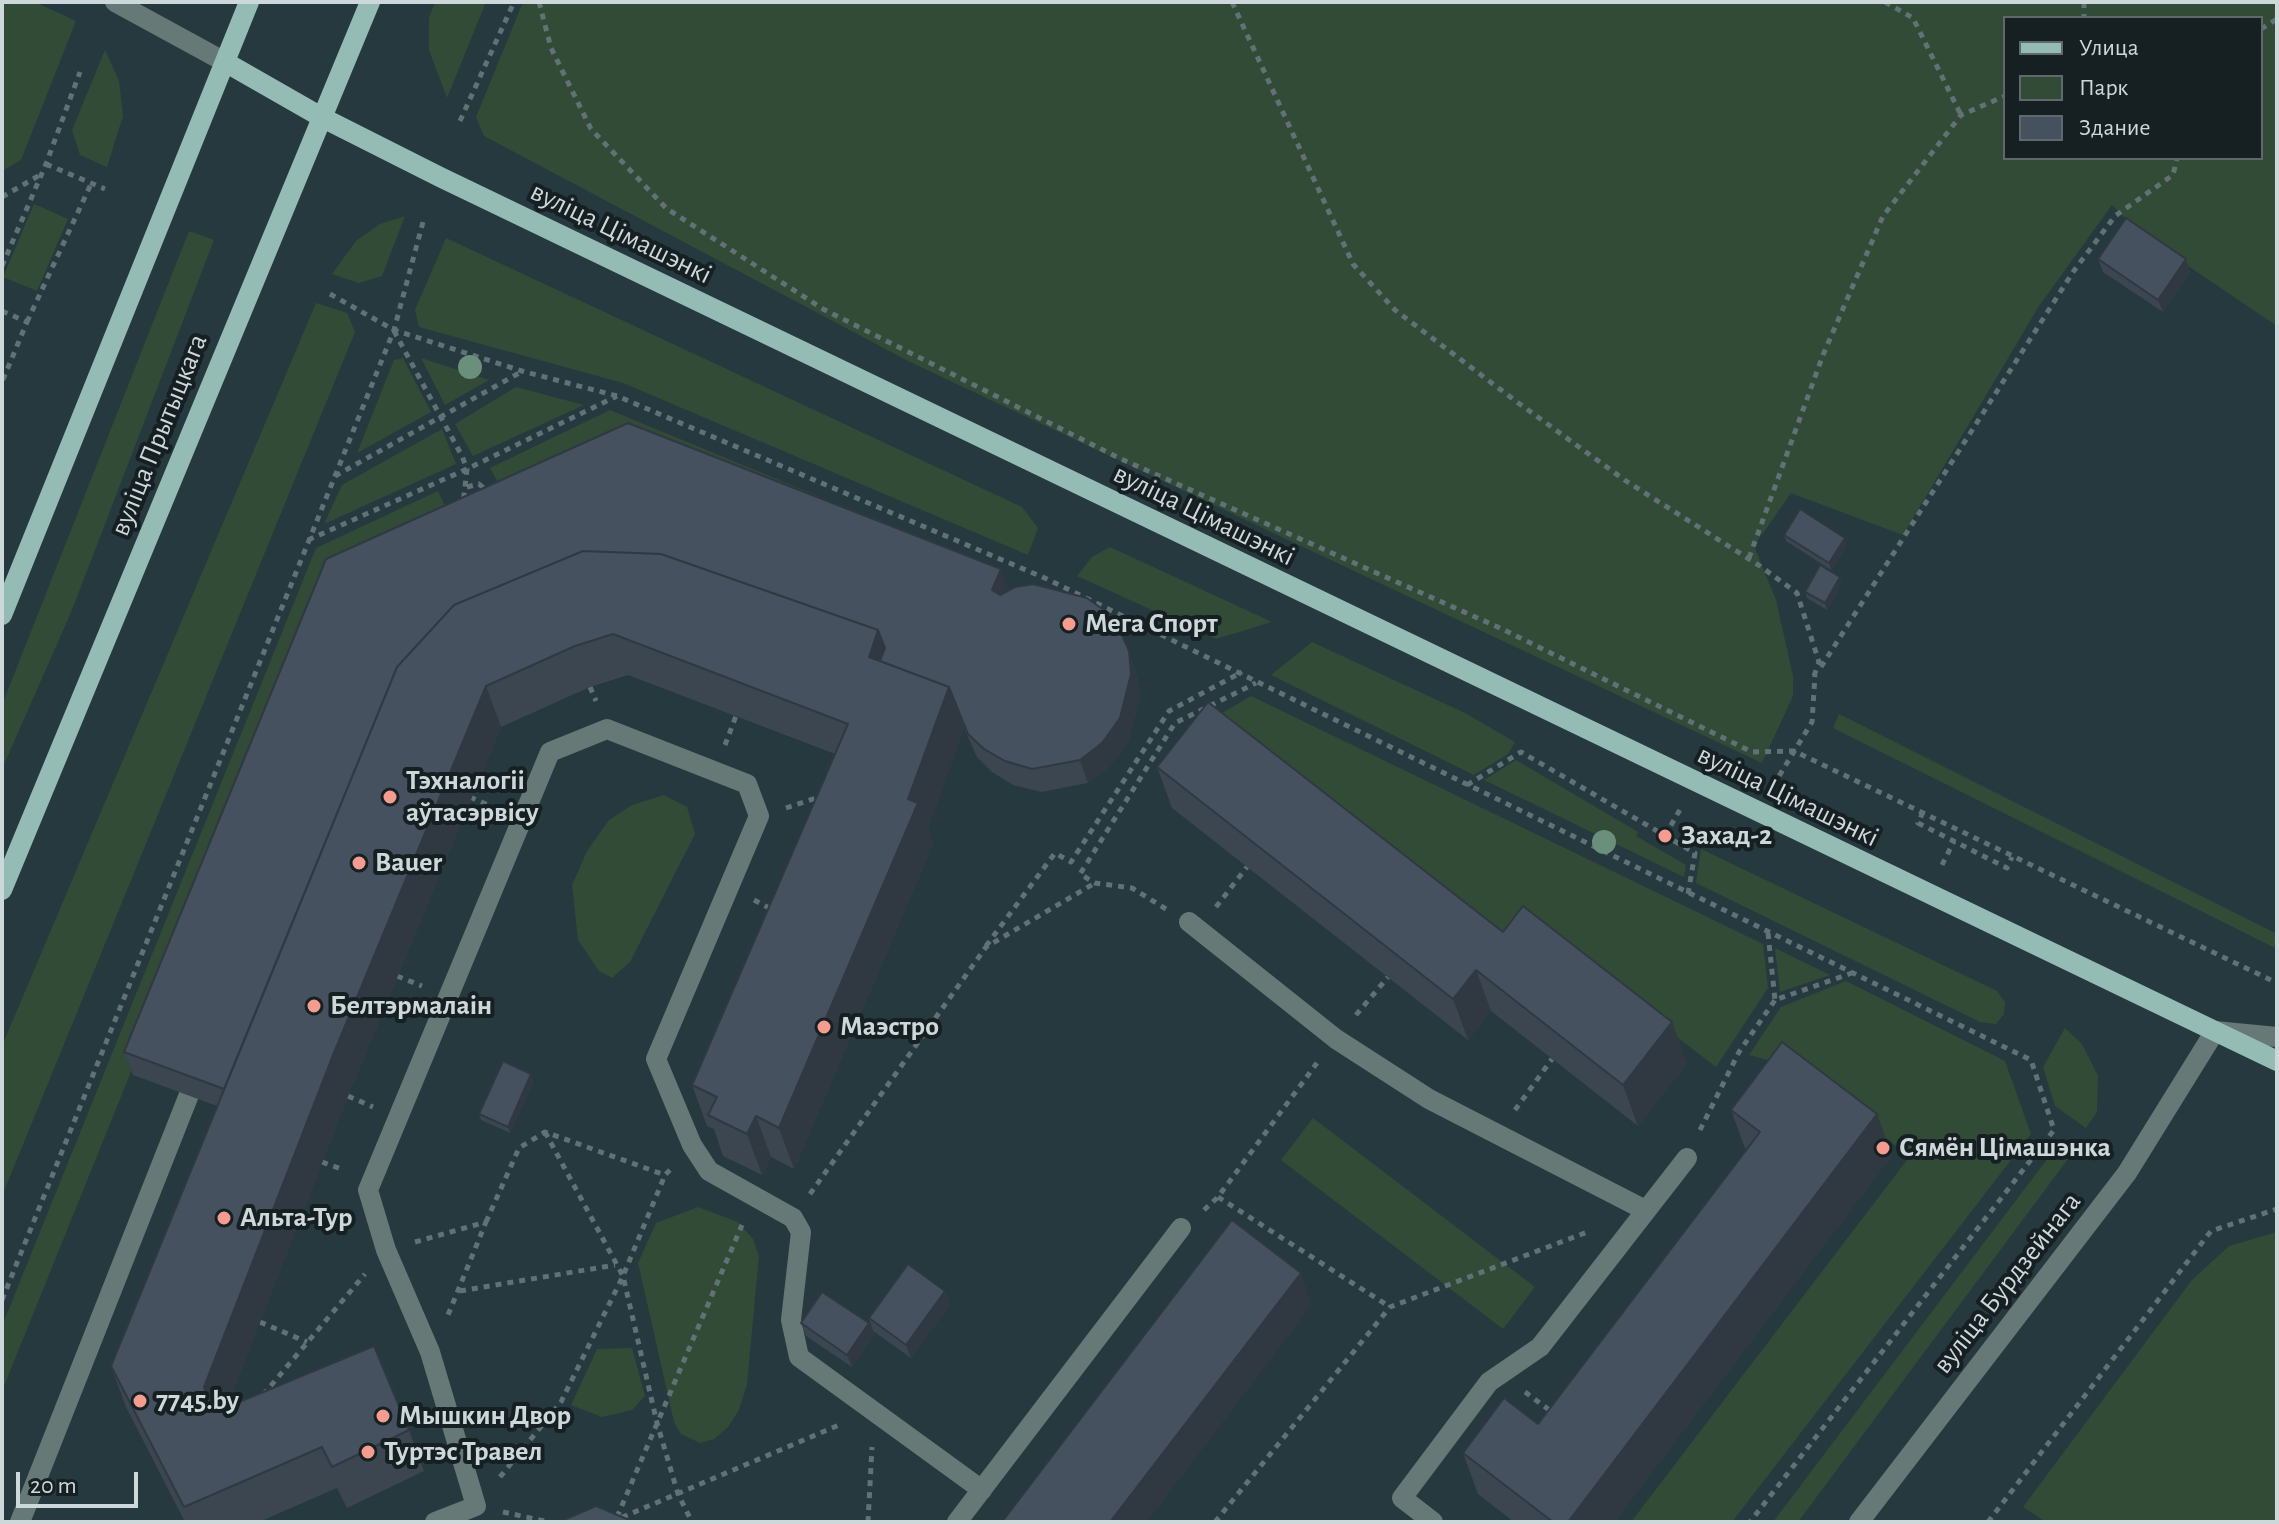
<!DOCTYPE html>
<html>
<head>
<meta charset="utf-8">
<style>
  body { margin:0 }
  #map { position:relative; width:2279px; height:1524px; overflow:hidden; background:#26393f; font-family:"Alegreya Sans",sans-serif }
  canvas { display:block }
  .frame { position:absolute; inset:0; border:4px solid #cdd8db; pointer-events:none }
  .legend { position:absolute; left:2003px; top:16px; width:260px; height:144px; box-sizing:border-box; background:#161f21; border:2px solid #5f696b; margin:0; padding:10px 14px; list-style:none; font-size:24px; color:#cdd8db }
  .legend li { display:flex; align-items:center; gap:16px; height:40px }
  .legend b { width:40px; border:2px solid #5f696b }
  .scale { position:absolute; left:16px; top:1472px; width:122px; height:36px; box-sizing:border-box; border:4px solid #cdd8db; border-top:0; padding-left:10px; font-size:24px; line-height:28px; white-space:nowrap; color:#cdd8db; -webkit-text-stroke:6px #161f21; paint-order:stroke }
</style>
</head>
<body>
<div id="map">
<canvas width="2279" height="1524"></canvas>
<div class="frame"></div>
<ul class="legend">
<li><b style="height:10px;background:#95bbb5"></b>Улица</li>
<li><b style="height:22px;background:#314b37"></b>Парк</li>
<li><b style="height:22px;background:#45515e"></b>Здание</li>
</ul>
<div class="scale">20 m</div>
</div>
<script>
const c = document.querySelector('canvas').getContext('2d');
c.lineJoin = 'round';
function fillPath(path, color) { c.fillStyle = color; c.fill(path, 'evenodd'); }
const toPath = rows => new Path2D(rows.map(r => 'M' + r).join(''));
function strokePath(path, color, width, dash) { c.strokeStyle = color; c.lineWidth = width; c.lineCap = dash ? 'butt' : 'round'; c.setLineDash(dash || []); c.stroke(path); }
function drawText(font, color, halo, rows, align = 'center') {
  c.font = font + ' "Alegreya Sans",sans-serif'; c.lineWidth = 8; c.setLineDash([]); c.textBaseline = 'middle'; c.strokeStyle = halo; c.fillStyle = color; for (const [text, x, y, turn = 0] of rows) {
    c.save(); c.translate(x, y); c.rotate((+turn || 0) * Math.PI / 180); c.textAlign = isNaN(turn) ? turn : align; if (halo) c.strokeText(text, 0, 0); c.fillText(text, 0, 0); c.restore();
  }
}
fillPath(toPath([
  [2,2,35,2,76,21,21,160,2,171],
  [435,2,486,2,447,98,429,50,429,18],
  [523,2,2277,2,2277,326,2142,235,2112,205,2039,306,1903,535,1791,493,1754,546,1776,600,1793,676,1793,696,1762,763,910,362,484,136,476,117],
  [2005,18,2261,18,2261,158,2005,158],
  [105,50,119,81,123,116,107,167,80,155,72,130],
  [34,204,68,219,37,291,3,277],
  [405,216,382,276,359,283,332,274,356,241,380,224],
  [189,231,214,240,72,610,2,769,2,705],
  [446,238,1022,507,1038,528,1028,555,623,383,419,327,415,310],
  [316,303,347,313,355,332,2,1196,2,1046],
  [403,358,431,412,357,453,394,360],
  [421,358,489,380,445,405],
  [516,387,584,405,473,456,455,424],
  [610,410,849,509,845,516,507,499,490,468],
  [442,429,456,464,324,524,342,485],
  [438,491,452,521,331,577,2,1391,2,1326,316,548],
  [1110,547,1272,622,1216,639,1077,576,1092,557],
  [1312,642,1465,713,1515,742,1508,754,1474,775,1271,675],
  [1251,696,1763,944,1768,988,1716,1067,1535,928,1514,955,1212,719],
  [1839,714,2277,934,2277,949,1833,728],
  [1516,760,1638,832,1636,836,1686,865,1684,877,1484,780],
  [664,795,687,807,695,834,630,962,612,978,599,971,578,940,572,885,587,851,609,820,632,805],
  [1701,849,1997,991,2005,1002,2004,1014,1996,1024,1980,1022,1696,883],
  [1775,948,1830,975,1780,992],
  [1846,981,2005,1061,2031,1134,1732,1522,1631,1522,1910,1156,1790,1066,1749,1055,1781,1007],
  [2065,1028,2082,1044,2098,1076,2097,1112,2086,1128,2055,1106,2043,1067],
  [1313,1118,1535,1287,1503,1329,1281,1160],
  [2054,1150,2068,1159,1798,1522,1773,1522],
  [698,1207,738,1222,753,1239,759,1256,747,1384,739,1410,728,1427,714,1439,700,1443,681,1434,674,1422,638,1263,656,1223],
  [2277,1232,2277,1522,2046,1522,2023,1507,2192,1280,2229,1246],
  [632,1348,645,1396,632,1410,602,1417,571,1405,597,1349]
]), '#314b37');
strokePath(toPath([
  [539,2,551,48,591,129,666,208,823,309,1119,458,1500,628,1752,752,1794,751,2277,983],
  [1232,2,1353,264,1395,310,1517,402,1626,481,1760,566,1797,593,1819,662,1814,676],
  [1885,2,1913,18,1961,115],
  [2084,2,2084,18],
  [2261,29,2277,19],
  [460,121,514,2],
  [46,164,105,189],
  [2,197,40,175],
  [2,266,46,164,80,72],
  [330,294,394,330,522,371,617,396,1047,579,2031,1060,2054,1130,1750,1522],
  [2,311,27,322,2,382],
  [27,322,91,184],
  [394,331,462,456,467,469,463,504],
  [335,476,521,372],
  [467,487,479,484,488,492],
  [308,540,467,469,617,396],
  [1749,558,1823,355,1883,216,1961,115,2005,96],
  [1821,667,2073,272,2115,216,2173,175,2177,158],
  [590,687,596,701],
  [725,745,736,716],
  [1467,785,1521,752,1695,853,1688,894],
  [1773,786,1812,722,1815,675],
  [470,797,495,808],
  [786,808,822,796],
  [1923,812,1918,823,2007,868,2012,857],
  [1665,836,1682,806],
  [1942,865,1954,841],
  [754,900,773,910],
  [1216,907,1247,867],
  [1166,909,1132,888,1095,883,1080,874,1175,723,1256,683],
  [1768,933,1775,1000,1852,973],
  [986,946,1055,853,1071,862,1169,711,1242,672],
  [397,976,422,986],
  [1356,1015,1388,977],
  [348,1096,373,1107],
  [1515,1110,1552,1059],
  [1700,1130,1739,1052,1775,1000],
  [545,1132,623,1276,657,1423,678,1494,692,1522],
  [322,1162,344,1170],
  [810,1194,986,947,1095,883],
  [1218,1197,1390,1307],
  [1204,1210,1218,1197,1317,1063],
  [486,1222,519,1148,545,1132,665,1175,673,1167],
  [415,1242,486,1222,448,1315],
  [460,1291,615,1265],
  [2,1300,394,330,423,222],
  [260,1322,307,1342],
  [1525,1392,1552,1412],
  [263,1395,365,1274],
  [500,1477,561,1402,623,1276,665,1175],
  [503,1512,549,1522],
  [617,1517,742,1225],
  [611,1522,839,1425],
  [868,1522,872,1447],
  [1215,1522,1390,1307,1590,1231],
  [1988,1522,2211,1231,2277,1209]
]), '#617176', 5, [6, 6]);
strokePath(toPath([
  [115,2,225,62],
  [1189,922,1336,1039,1429,1099,1645,1210],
  [20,1522,198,1072],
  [435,1522,476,1506,430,1352,386,1250,368,1190,550,752,607,729,747,784,759,816,656,1059,692,1145,709,1171,793,1218,801,1232,791,1320,799,1357,982,1490],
  [957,1522,1181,1228],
  [1433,1522,1402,1498,1489,1382,1540,1347,1687,1158],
  [1859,1522,2127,1173,2215,1031,2277,1037]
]), '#667976', 20);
strokePath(toPath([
  [225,62,323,118,440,177,2277,1061],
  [2,615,249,2],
  [2,890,370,2]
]), '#95bbb5', 20);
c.fillStyle = '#6a8f7a';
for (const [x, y] of [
  [470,367],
  [1604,842]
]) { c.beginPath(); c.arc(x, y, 12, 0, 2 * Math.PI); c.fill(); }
fillPath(toPath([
  [2098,259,2190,271,2163,312,2103,272],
  [1784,535,1847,545,1831,570,1786,541],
  [326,559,1008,590,1137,675,1140,697,1128,742,1110,766,1088,783,1041,792,1013,785,992,772,977,757,964,728,928,828,933,844,794,1169,771,1157,762,1175,723,1156,714,1129,707,1126,692,1085,835,754,628,675,590,687,501,727,348,1096,227,1407,409,1430,424,1471,347,1508,337,1488,259,1522,185,1522,126,1407,111,1366,217,1106,133,1075,124,1052],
  [1842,583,1827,610,1807,598,1805,592],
  [1157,767,1503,932,1687,1063,1638,1126,1491,1011,1468,1040,1172,808],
  [534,1081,510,1133,481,1120,479,1114],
  [1731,1110,1877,1114,1892,1155,1614,1522,1514,1522,1478,1494,1463,1453,1538,1424,1746,1151],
  [945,1291,950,1304,911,1358,873,1331,869,1318],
  [801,1323,869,1323,874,1336,852,1367,806,1336]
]), '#3b4651');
fillPath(toPath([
  [2186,259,2190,271,2163,312,2158,300],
  [1845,538,1847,545,1831,570,1829,563],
  [1001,569,1009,592,1000,613,992,590],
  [1840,577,1842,583,1827,610,1825,603],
  [878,630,893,671,869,657],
  [1129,651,1137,675,1140,697,1128,742,1110,766,1088,783,1080,760],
  [486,686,501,727,348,1096,219,1428,204,1387,333,1055],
  [949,687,964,728,928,828,933,844,794,1169,779,1128,908,799],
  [1476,970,1491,1011,1468,1040,1453,999],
  [1672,1022,1687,1063,1638,1126,1623,1085],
  [531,1074,534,1081,510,1133,508,1127],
  [1877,1114,1892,1155,1614,1522,1568,1522],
  [756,1116,771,1157,762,1175,747,1134],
  [1301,1273,1312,1305,1147,1522,1110,1522],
  [945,1291,950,1304,911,1358,906,1345],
  [869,1323,874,1336,852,1367,847,1355]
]), '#303942');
const building = toPath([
  [2126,218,2186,259,2158,300,2098,259,2126,218],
  [628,423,1001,569,992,590,1000,595,1015,587,1033,584,1087,598,1108,613,1121,633,1129,651,1131,674,1120,718,1102,743,1080,760,1032,769,1005,761,984,749,968,734,949,687,880,661,885,648,878,630,661,554,583,551,454,605,397,667,224,1089,124,1052,326,559,628,423],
  [1800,509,1845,538,1829,563,1784,535,1800,509],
  [583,551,661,554,878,630,869,657,949,687,908,799,918,803,779,1128,756,1116,747,1134,708,1115,717,1097,692,1085,848,724,613,634,575,646,486,686,333,1055,204,1387,215,1412,374,1346,409,1430,332,1467,322,1447,184,1507,111,1366,397,667,454,605,583,551],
  [1820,565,1840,577,1825,603,1805,592,1820,565],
  [1208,702,1503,932,1523,906,1672,1022,1623,1085,1476,970,1453,999,1157,767,1208,702],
  [1782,1042,1877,1114,1568,1522,1553,1522,1463,1453,1504,1398,1538,1424,1760,1132,1731,1110,1782,1042],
  [503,1061,531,1074,508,1127,479,1114,503,1061],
  [1232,1220,1301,1273,1110,1522,1002,1522,1232,1220],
  [908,1264,945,1291,906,1345,869,1318,908,1264],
  [822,1292,869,1323,847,1355,801,1323,822,1292],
  [596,1506,634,1522,559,1522,596,1506]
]);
fillPath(building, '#45515e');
strokePath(building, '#303942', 2);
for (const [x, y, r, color] of [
  [1069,624,8,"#f59c91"],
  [390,797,8,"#f59c91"],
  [1665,836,8,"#f59c91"],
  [359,863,8,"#f59c91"],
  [314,1006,8,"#f59c91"],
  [824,1027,8,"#f59c91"],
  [1883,1148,8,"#f59c91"],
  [224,1218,8,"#f59c91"],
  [140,1401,8,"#f59c91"],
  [383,1416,8,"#f59c91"],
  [368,1452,8,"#f59c91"]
]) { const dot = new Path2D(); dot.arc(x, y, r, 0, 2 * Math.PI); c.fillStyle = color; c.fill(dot); strokePath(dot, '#161f21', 3); }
drawText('28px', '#cdd8db', '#161f21', [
  ["вуліца Цімашэнкі",621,233,26],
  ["вуліца Прытыцкага",159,435,-68],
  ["вуліца Цімашэнкі",1204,515,26],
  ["вуліца Цімашэнкі",1788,796,26],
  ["вуліца Бурдзейнага",2007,1283,-52]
]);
drawText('bold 28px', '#cdd8db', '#161f21', [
  ["Мега Спорт",1085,624],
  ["Тэхналогіі",406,781],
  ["аўтасэрвісу",406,813],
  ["Захад-2",1681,836],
  ["Bauer",375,863],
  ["Белтэрмалаін",330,1006],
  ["Маэстро",840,1027],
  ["Сямён Цімашэнка",1899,1148],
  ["Альта-Тур",240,1218],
  ["7745.by",156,1401],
  ["Мышкин Двор",399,1416],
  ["Туртэс Травел",384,1452]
], 'left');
</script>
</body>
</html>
